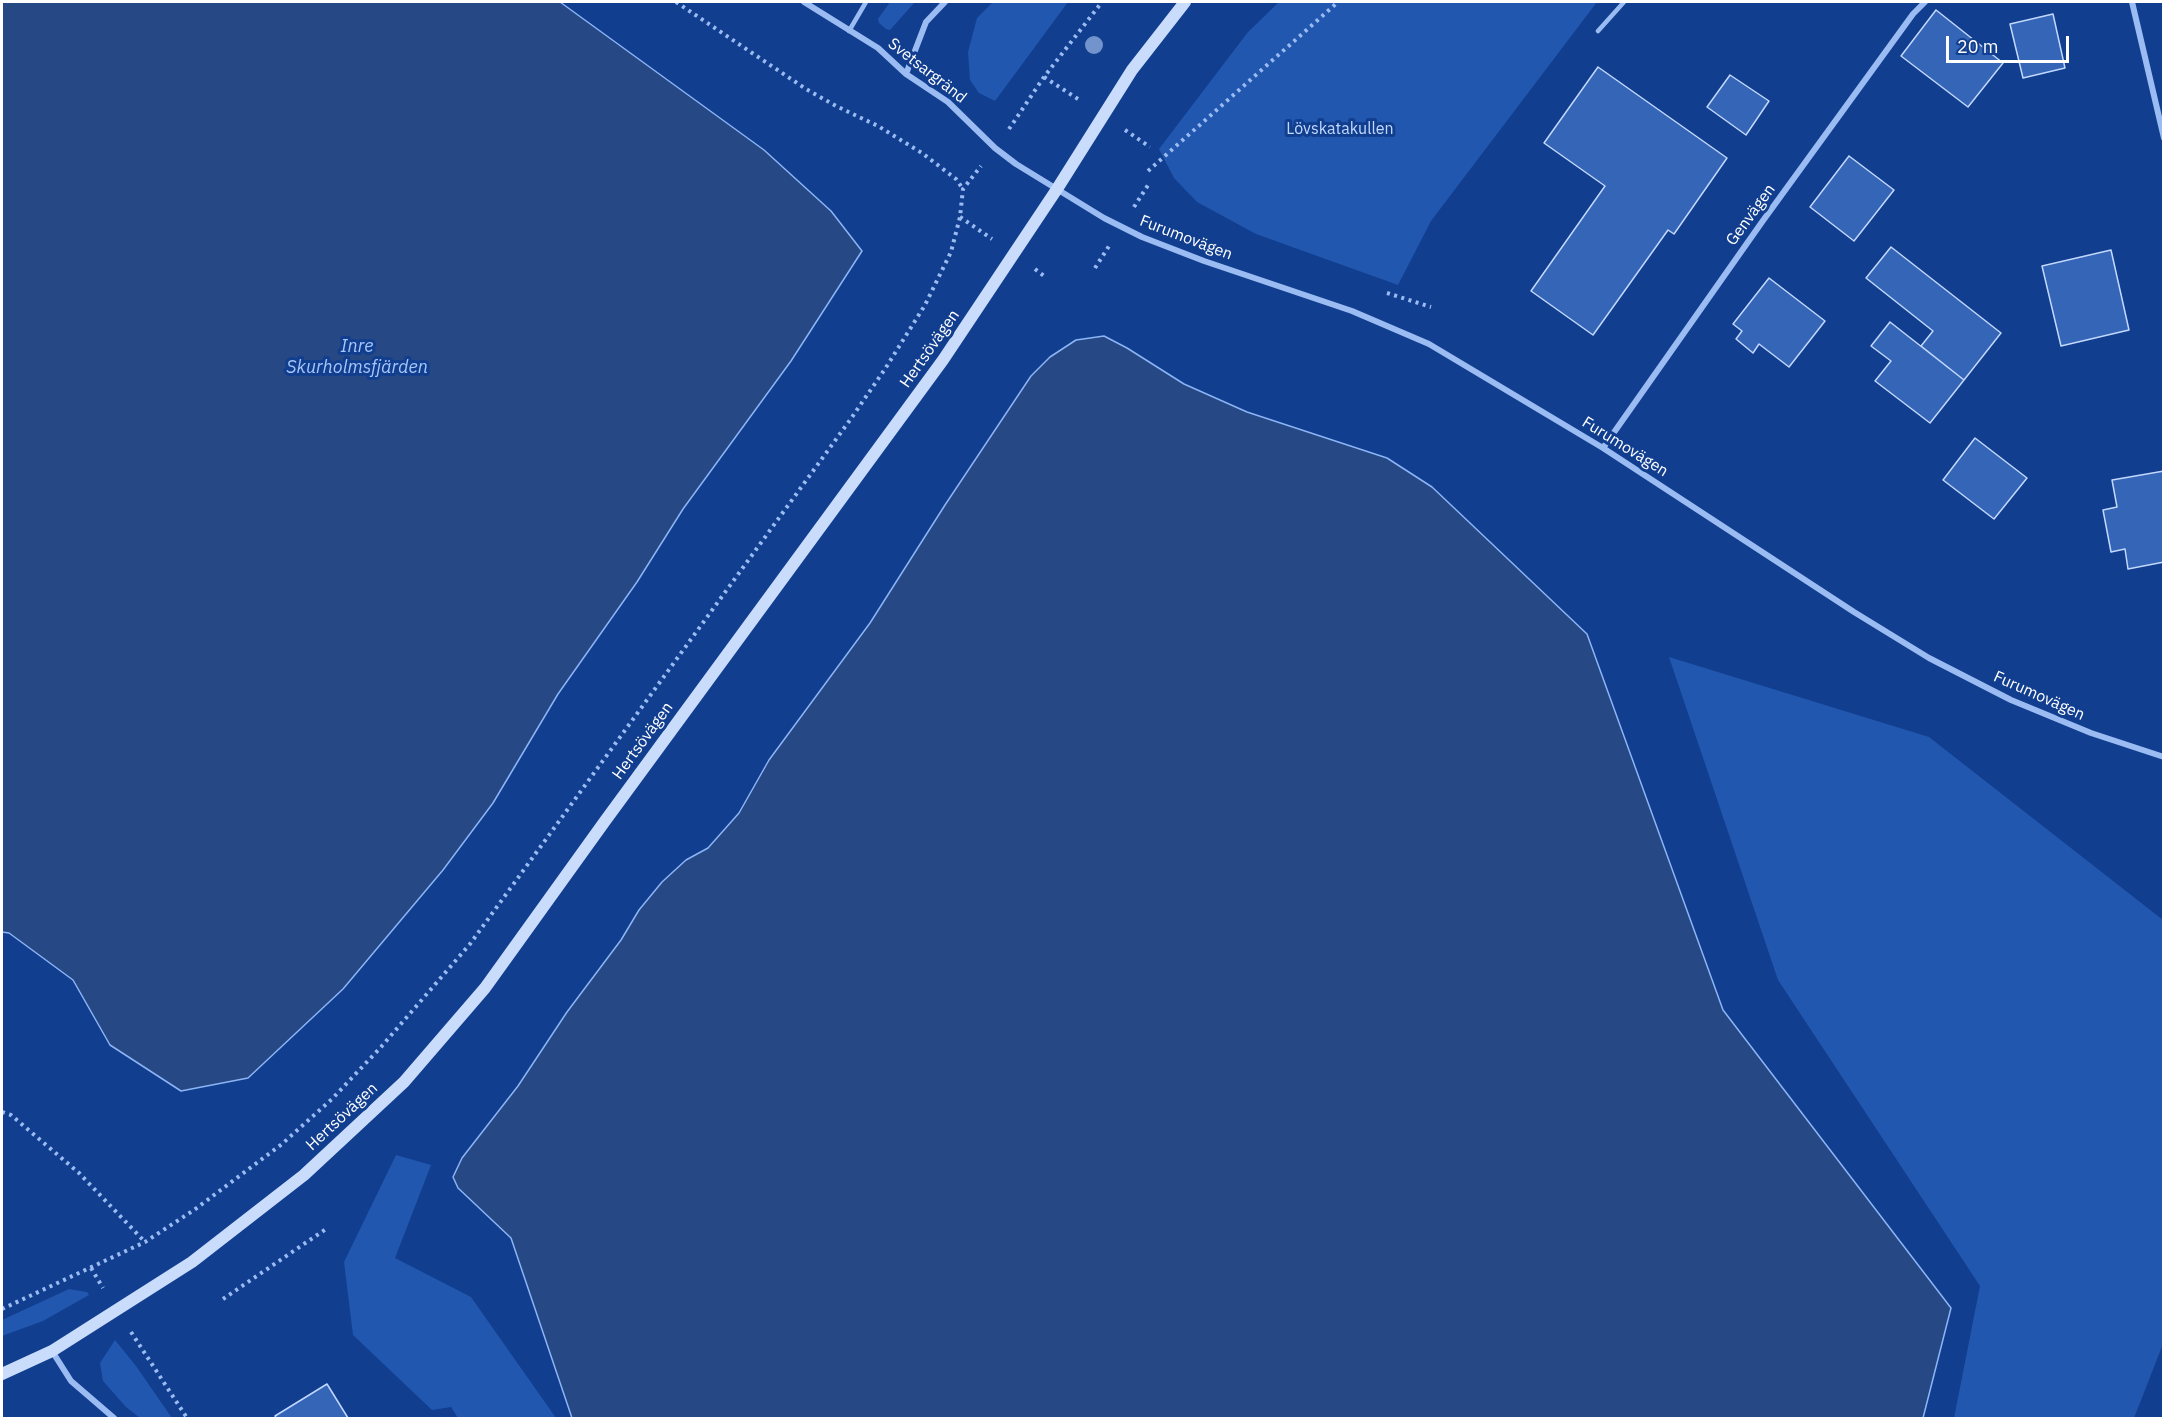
<!DOCTYPE html>
<html>
<head>
<meta charset="utf-8">
<style>
  body { margin:0 }
  #map { position:relative; width:2165px; height:1420px; overflow:hidden; background:#113e8f; font-family:"IBM Plex Sans",sans-serif }
  canvas { display:block }
  .frame { position:absolute; inset:0; border:3px solid #fff; pointer-events:none }
  .scale { position:absolute; left:1946px; top:36px; width:123px; height:27px; box-sizing:border-box; border:3px solid #fff; border-top:0; padding-left:8px; font-size:18px; line-height:21px; white-space:nowrap; color:#fff; -webkit-text-stroke:4px #113e8f; paint-order:stroke }
</style>
</head>
<body>
<div id="map">
<canvas width="2165" height="1420"></canvas>
<div class="frame"></div>
<div class="scale">20 m</div>
</div>
<script>
const c = document.querySelector('canvas').getContext('2d');
c.lineJoin = 'round';
function fillPath(path, color) { c.fillStyle = color; c.fill(path, 'evenodd'); }
const toPath = rows => new Path2D(rows.map(r => 'M' + r).join(''));
function strokePath(path, color, width, dash) { c.strokeStyle = color; c.lineWidth = width; c.lineCap = dash ? 'butt' : 'round'; c.setLineDash(dash || []); c.stroke(path); }
function drawText(font, color, halo, rows, align = 'center') {
  c.font = font + ' "IBM Plex Sans",sans-serif'; c.lineWidth = 6; c.setLineDash([]); c.textBaseline = 'middle'; c.strokeStyle = halo; c.fillStyle = color; for (const [text, x, y, turn = 0] of rows) {
    c.save(); c.translate(x, y); c.rotate((+turn || 0) * Math.PI / 180); c.textAlign = isNaN(turn) ? turn : align; if (halo) c.strokeText(text, 0, 0); c.fillText(text, 0, 0); c.restore();
  }
}
fillPath(toPath([
  [890,2,915,2,890,30,886,29,879,23,878,19],
  [993,2,1068,2,995,101,979,93,970,80,968,52,977,18],
  [1279,2,1597,2,1431,221,1398,285,1256,234,1197,202,1174,178,1159,149,1248,32],
  [1669,657,1929,737,2163,920,2163,1344,2134,1418,1954,1418,1980,1286,1778,980],
  [396,1155,431,1165,395,1258,471,1297,556,1418,458,1418,451,1407,432,1410,353,1335,344,1262],
  [69,1289,87,1292,89,1295,43,1321,2,1336,2,1320],
  [115,1340,136,1366,172,1418,140,1418,126,1407,103,1381,100,1363]
]), '#2257af');
const water = toPath([
  [2,2,560,2,764,150,831,211,862,251,791,361,683,509,637,582,558,694,493,803,443,870,343,989,248,1078,181,1091,110,1045,73,980,9,933,2,932,2,2],
  [1104,336,1127,348,1184,384,1247,412,1387,458,1432,487,1587,634,1723,1010,1951,1308,1923,1418,572,1418,511,1238,458,1188,453,1177,462,1158,518,1086,567,1012,621,940,639,910,662,882,686,860,708,848,739,813,769,760,870,623,945,505,1031,376,1050,357,1076,340,1104,336]
]);
fillPath(water, '#264885');
strokePath(water, '#8cb5f6', 1.5);
const building = toPath([
  [1936,10,2003,63,1968,107,1901,56,1936,10],
  [2053,14,2065,68,2023,78,2010,24,2053,14],
  [1598,67,1727,158,1674,234,1668,230,1593,335,1531,291,1605,186,1544,143,1598,67],
  [1730,75,1769,101,1746,135,1707,107,1730,75],
  [1849,156,1894,190,1854,241,1810,207,1849,156],
  [1891,247,2001,333,1964,380,1921,346,1933,331,1866,278,1891,247],
  [2111,250,2129,330,2061,346,2042,266,2111,250],
  [1769,278,1825,321,1789,367,1759,344,1753,353,1736,339,1742,331,1733,324,1769,278],
  [1890,322,1964,380,1930,423,1875,381,1891,361,1871,346,1890,322],
  [1975,438,2027,478,1994,519,1943,480,1975,438],
  [2164,471,2164,562,2128,569,2125,549,2111,552,2103,510,2117,507,2112,480,2164,471],
  [327,1384,348,1418,276,1418,275,1416,327,1384]
]);
fillPath(building, '#3465b7');
strokePath(building, '#c2d8fd', 1.5);
strokePath(toPath([
  [676,2,806,89,836,106,878,126,922,153,956,179,963,189],
  [1044,77,1081,101],
  [1009,129,1044,77,1102,2],
  [1125,130,1150,147],
  [1148,171,1338,2],
  [1134,207,1150,182],
  [960,217,992,239],
  [1095,268,1109,246],
  [1035,269,1044,276],
  [1387,293,1431,307],
  [2,1112,11,1115,79,1173,145,1242],
  [91,1268,103,1288],
  [223,1299,326,1229],
  [2,1309,145,1242,194,1210,282,1144,332,1099,381,1047,470,944,850,420,885,369,925,305,951,252,960,217,963,189,981,166],
  [131,1332,187,1418]
]), '#9bbcf2', 4, [3, 4.5]);
strokePath(toPath([
  [849,31,866,2],
  [1598,31,1624,2]
]), '#9bbcf2', 4.5);
strokePath(toPath([
  [804,2,878,48,906,74,948,102,995,148,1016,164,1104,218,1142,237,1204,261,1352,311,1429,344,1603,448,1854,612,1929,658,2011,700,2091,733,2164,757],
  [2132,2,2164,138],
  [906,74,926,22,945,2],
  [1603,448,1762,222,1913,14,1925,2],
  [52,1351,71,1381,114,1418]
]), '#9bbcf2', 6);
strokePath(toPath([
  [2,1374,52,1351,192,1262,304,1175,404,1082,485,988,605,821,943,360,1057,189,1132,70,1185,2]
]), '#cadcfc', 12);
c.fillStyle = '#7293cc';
for (const [x, y] of [
  [1094,45]
]) { c.beginPath(); c.arc(x, y, 9, 0, 2 * Math.PI); c.fill(); }
drawText('16px', '#fff', '#113e8f', [
  ["Svetsargränd",927,71,38],
  ["Genvägen",1751,215,-54],
  ["Furumovägen",1186,238,21],
  ["Hertsövägen",930,349,-55],
  ["Furumovägen",1625,447,32],
  ["Furumovägen",2039,696,24],
  ["Hertsövägen",643,741,-54],
  ["Hertsövägen",342,1117,-43]
]);
drawText('16px', '#c2d8fd', '#113e8f', [
  ["Lövskatakullen",1340,129]
]);
drawText('italic 18px', '#a7c6f9', '#113e8f', [
  ["Inre",357,347],
  ["Skurholmsfjärden",357,368]
]);
</script>
</body>
</html>
